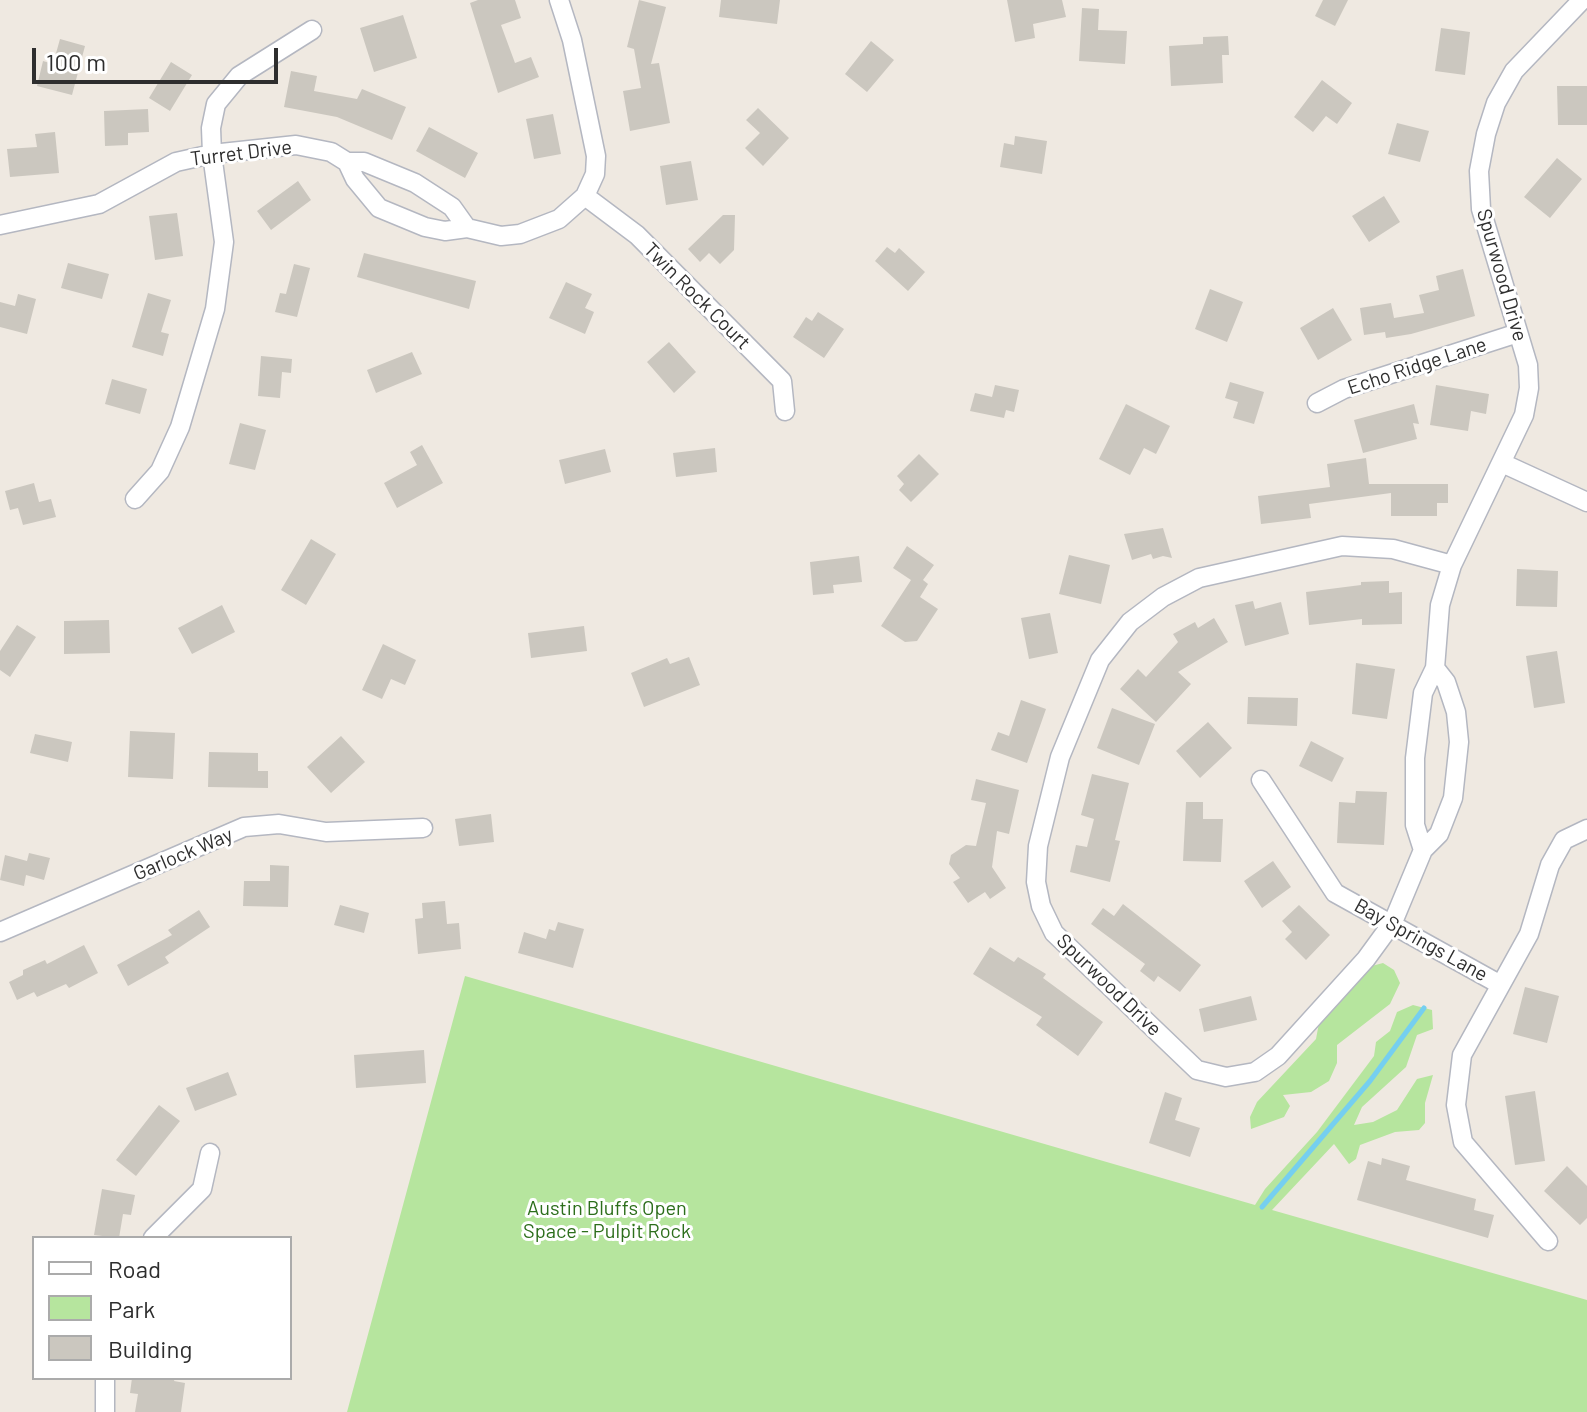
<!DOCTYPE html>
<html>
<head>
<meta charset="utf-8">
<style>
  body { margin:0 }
  #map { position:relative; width:1587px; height:1412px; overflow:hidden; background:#efe9e1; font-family:Barlow,sans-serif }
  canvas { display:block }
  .legend { position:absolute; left:32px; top:1236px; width:260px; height:144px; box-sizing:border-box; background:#fff; border:2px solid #ababab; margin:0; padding:10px 14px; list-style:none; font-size:24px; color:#2e2e2e }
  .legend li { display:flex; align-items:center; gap:16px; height:40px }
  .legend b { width:40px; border:2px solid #ababab }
  .scale { position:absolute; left:32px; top:48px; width:246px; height:36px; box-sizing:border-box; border:4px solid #2e2e2e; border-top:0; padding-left:10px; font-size:24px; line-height:28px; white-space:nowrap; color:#2e2e2e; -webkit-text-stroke:6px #fff; paint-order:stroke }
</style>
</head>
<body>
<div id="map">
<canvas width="1587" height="1412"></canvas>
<ul class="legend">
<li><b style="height:10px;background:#fff"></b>Road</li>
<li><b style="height:22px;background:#b6e59e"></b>Park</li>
<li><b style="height:22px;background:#cbc7bf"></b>Building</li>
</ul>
<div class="scale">100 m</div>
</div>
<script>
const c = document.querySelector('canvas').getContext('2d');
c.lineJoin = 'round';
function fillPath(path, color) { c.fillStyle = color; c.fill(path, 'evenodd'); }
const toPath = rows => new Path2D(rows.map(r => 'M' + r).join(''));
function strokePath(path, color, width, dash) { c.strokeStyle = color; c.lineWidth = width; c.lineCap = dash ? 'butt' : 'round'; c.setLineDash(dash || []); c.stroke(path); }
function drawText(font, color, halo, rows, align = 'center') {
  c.font = font + ' Barlow,sans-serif'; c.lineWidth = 6; c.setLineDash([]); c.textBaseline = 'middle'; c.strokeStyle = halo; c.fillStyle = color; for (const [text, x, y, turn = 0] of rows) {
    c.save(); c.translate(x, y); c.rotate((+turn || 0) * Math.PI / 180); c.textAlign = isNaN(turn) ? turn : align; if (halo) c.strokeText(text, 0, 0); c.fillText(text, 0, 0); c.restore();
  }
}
fillPath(toPath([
  [1383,963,1394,970,1400,983,1390,1004,1337,1045,1337,1063,1329,1081,1311,1092,1283,1095,1290,1106,1284,1117,1251,1129,1250,1117,1257,1102,1316,1039,1319,1023,1368,967],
  [465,976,1255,1205,1265,1189,1317,1132,1374,1056,1376,1042,1390,1031,1397,1012,1413,1005,1432,1010,1433,1029,1417,1035,1406,1067,1362,1107,1354,1125,1373,1122,1397,1110,1417,1079,1433,1075,1425,1103,1425,1123,1419,1130,1395,1132,1360,1145,1356,1159,1349,1164,1334,1144,1272,1210,1587,1300,1587,1412,347,1412]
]), '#b6e59e');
strokePath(toPath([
  [1262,1207,1370,1081,1424,1008]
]), '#75cff0', 5);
fillPath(toPath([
  [478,0,515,0,521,18,501,25,515,63,531,57,539,77,498,93,470,3],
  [639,0,666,7,651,64,659,63,670,123,630,131,623,91,641,88,634,49,627,47],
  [721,0,780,0,777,24,719,17],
  [1007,0,1062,0,1066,17,1033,24,1035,38,1015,42],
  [1323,0,1348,0,1335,26,1315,16],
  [1082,8,1099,9,1098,30,1127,31,1125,64,1079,61],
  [403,15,417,58,374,72,360,28],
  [1441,28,1470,32,1465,75,1435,71],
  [1228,36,1229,55,1222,55,1223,83,1171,86,1169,46,1203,44,1203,37],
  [60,39,85,46,72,95,37,86,43,61,53,64],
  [871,41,894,60,867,92,845,74],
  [171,62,192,75,170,111,149,98],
  [291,71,317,76,314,91,357,99,362,89,406,107,392,140,337,117,284,107],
  [1322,80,1352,103,1337,124,1326,116,1313,132,1294,117],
  [1557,86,1587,86,1587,125,1558,125],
  [758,108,789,138,763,166,745,148,760,133,746,120],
  [148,109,149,132,128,133,128,145,105,146,104,111],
  [553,114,561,154,534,159,526,119],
  [1397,123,1429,131,1420,162,1388,154],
  [429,127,478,153,465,178,416,151],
  [55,132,59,173,10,177,7,149,37,147,35,134],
  [1015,136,1047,141,1042,174,1000,167,1004,143,1014,145],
  [1557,158,1582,179,1550,218,1524,197],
  [691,161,698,200,666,205,660,166],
  [298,181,311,200,271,230,257,211],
  [1384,196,1400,222,1369,242,1352,216],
  [177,213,183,256,155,260,149,216],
  [723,215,735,215,734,250,720,264,709,253,700,262,688,249],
  [887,247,895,253,899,248,925,272,908,291,875,261],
  [364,253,476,281,469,309,357,277],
  [68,263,109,274,102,299,61,288],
  [294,264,310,268,297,317,275,312,280,293,286,294],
  [1463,269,1475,316,1411,334,1386,338,1385,332,1364,335,1360,308,1391,303,1394,318,1424,313,1419,295,1439,290,1436,276],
  [566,282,592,294,585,308,594,312,585,334,549,318],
  [1210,289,1243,302,1227,342,1195,329],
  [148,293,171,300,161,332,169,334,163,356,132,347],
  [18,294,36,299,27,334,0,327,0,302,15,306],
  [1333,308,1352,340,1318,360,1300,328],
  [818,312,844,329,824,358,793,337,806,317,812,321],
  [669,342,696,372,674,393,647,362],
  [412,352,422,374,376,393,367,370],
  [261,356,292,359,291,373,282,372,280,398,258,396],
  [112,379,147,389,140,414,105,404],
  [1230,382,1264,392,1254,424,1233,418,1238,402,1225,398],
  [995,385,1019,390,1014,412,1006,410,1004,418,970,411,975,393,992,397],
  [1436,385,1489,394,1486,414,1471,411,1468,431,1430,425],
  [1126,404,1170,426,1156,454,1144,448,1130,475,1099,459],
  [1414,404,1419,424,1413,423,1417,439,1363,453,1354,420],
  [240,423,266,430,255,470,229,464],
  [422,445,443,483,397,508,384,483,417,465,410,452],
  [715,448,717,472,676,477,673,453],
  [605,449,611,472,565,484,559,460],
  [919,454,939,474,911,502,899,490,904,484,897,476],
  [1366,458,1369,484,1448,484,1448,503,1437,503,1437,516,1391,516,1391,493,1309,504,1311,518,1261,524,1258,496,1330,487,1327,464],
  [34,483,39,502,51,499,56,517,23,525,18,508,10,510,5,491],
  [1163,528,1172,558,1163,556,1153,559,1151,554,1132,560,1124,534],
  [311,539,336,554,306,605,281,590],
  [907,546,934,565,923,580,928,584,920,597,938,609,917,641,905,642,881,626,911,580,893,568],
  [1069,555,1110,565,1101,604,1059,594],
  [859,556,862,582,833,585,834,593,813,595,810,562],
  [1517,569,1558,571,1557,607,1516,606],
  [1389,581,1389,593,1402,592,1402,624,1362,625,1362,619,1309,625,1306,592,1361,585,1361,582],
  [1253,601,1255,609,1281,602,1289,634,1245,646,1235,605],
  [222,605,235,632,192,654,178,628],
  [1050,613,1058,653,1029,659,1021,618],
  [1214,618,1228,642,1178,672,1191,684,1156,722,1120,689,1138,669,1146,677,1178,642,1173,634,1195,622,1198,628],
  [109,620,110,653,64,654,64,621],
  [17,625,36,637,10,677,0,670,0,651],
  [584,626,587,651,531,658,528,633],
  [383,644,416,660,405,685,391,679,382,699,362,690],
  [1557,651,1565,703,1534,708,1526,656],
  [689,657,700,685,644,707,631,673,667,658,670,664],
  [1356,663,1395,669,1387,719,1352,714],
  [1248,697,1298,698,1297,726,1247,724],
  [1021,700,1046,709,1027,763,991,750,998,732,1009,736],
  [1112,708,1155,724,1139,765,1097,748],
  [1208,722,1232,748,1200,778,1176,751],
  [130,731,175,733,173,779,128,777],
  [35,734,72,742,68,762,30,753],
  [341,736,365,762,331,793,307,767],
  [1311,741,1344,758,1332,782,1299,766],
  [209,752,258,753,258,771,268,771,268,788,208,787],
  [1092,774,1129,783,1115,840,1120,841,1110,882,1070,872,1076,845,1087,847,1094,819,1081,815],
  [976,779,1019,790,1009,834,997,831,992,867,1006,888,990,899,985,892,968,903,953,882,960,878,949,864,951,855,966,845,976,846,986,803,971,800],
  [1356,791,1387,792,1384,845,1337,843,1339,802,1355,803],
  [1186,802,1203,802,1203,819,1223,819,1221,862,1183,861],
  [491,814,494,842,459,846,455,819],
  [29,853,50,858,44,880,26,875,24,886,0,880,5,855,27,861],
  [1273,861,1291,887,1262,908,1244,881],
  [270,865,289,866,288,907,243,906,244,881,270,881],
  [445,901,447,924,459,923,461,949,418,954,415,919,423,918,422,903],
  [1123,904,1201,965,1180,992,1158,976,1154,982,1140,971,1145,964,1091,924,1103,908,1114,916],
  [340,905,369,913,364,933,334,925],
  [1299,905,1330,935,1306,960,1285,939,1292,932,1282,921],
  [199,910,210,927,165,957,169,963,128,986,117,965,172,935,168,930],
  [558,922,584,929,573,968,518,953,524,932,546,939,549,929,555,931],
  [84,945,98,973,69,988,66,984,37,997,34,992,17,1000,9,982,23,975,23,970,45,960,47,964],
  [990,947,1014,962,1018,957,1046,974,1043,978,1103,1022,1078,1056,1036,1025,1042,1017,973,974],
  [1525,987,1559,996,1547,1043,1513,1034],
  [1251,996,1257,1020,1204,1032,1199,1009],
  [424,1050,426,1083,356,1088,354,1055],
  [228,1072,237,1095,195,1111,186,1088],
  [1535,1091,1545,1161,1515,1165,1505,1096],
  [1165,1092,1182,1098,1175,1120,1200,1128,1190,1157,1149,1143],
  [159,1105,180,1121,136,1176,116,1160],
  [1382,1158,1410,1166,1406,1180,1476,1199,1474,1210,1494,1215,1488,1238,1357,1200,1368,1161,1381,1165],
  [1567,1166,1587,1186,1587,1218,1580,1225,1544,1191],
  [102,1189,135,1195,131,1215,123,1214,119,1238,94,1235],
  [132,1378,175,1378,174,1381,185,1383,181,1412,135,1412,138,1394,130,1393]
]), '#cbc7bf');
const minor = toPath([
  [347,162,355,179,379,208,425,227,445,231,467,228,501,236,520,234,559,219,585,196,595,174,596,156,572,40,559,0],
  [585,196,637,235,782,381,785,411],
  [0,225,99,204,176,162,212,154,296,145,331,152,347,162,364,162,415,183,452,207,467,228],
  [1317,403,1344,389,1518,333],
  [1502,463,1587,502],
  [135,499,160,471,180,427,215,309,224,242,212,154,211,128,216,104,239,76,312,30],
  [1435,668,1446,682,1456,712,1459,742,1453,798,1439,834,1423,850,1393,922,1366,959,1278,1056,1255,1072,1226,1077,1197,1070,1054,933,1041,906,1036,882,1038,846,1060,757,1100,660,1130,622,1163,597,1199,578,1342,546,1393,549,1452,565],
  [1261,780,1335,893,1499,984],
  [1423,850,1415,825,1415,758,1423,693,1435,668,1440,605,1452,565,1524,415,1529,388,1528,365,1481,209,1479,171,1486,134,1496,103,1514,71,1582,0],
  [0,932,244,827,279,824,326,832,423,828],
  [153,1238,202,1189,210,1153],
  [1548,1241,1463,1142,1456,1105,1462,1055,1529,934,1550,865,1564,840,1587,829],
  [105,1412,105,1378]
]);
strokePath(minor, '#b4b7c1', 21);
strokePath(minor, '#fff', 18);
drawText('20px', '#2e2e2e', '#fff', [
  ["Turret Drive",241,153,-7],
  ["Spurwood Drive",1502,275,74],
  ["Twin Rock Court",697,296,45],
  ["Echo Ridge Lane",1417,366,-18],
  ["Garlock Way",183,854,-23],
  ["Bay Springs Lane",1421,940,29],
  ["Spurwood Drive",1109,985,44]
]);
drawText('20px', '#2c6e1b', '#fff', [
  ["Austin Bluffs Open",607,1208],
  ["Space - Pulpit Rock",607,1231]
]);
</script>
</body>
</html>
